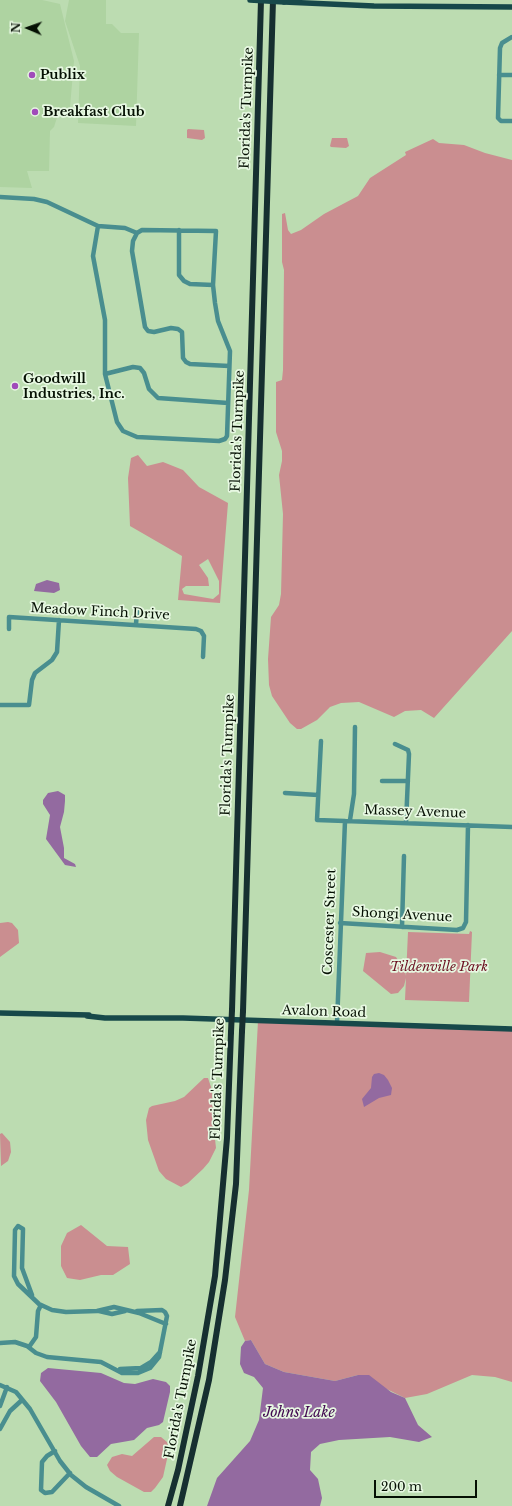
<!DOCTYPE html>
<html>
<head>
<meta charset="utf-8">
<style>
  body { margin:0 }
  #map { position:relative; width:512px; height:1506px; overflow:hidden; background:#bcdcb1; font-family:"Libre Baskerville",serif }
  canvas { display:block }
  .north { position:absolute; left:8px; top:8px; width:40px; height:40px; -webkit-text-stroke:3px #e7f8e2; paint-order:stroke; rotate:272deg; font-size:11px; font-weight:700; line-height:16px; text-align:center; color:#051003 }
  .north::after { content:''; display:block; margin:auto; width:14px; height:18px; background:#051003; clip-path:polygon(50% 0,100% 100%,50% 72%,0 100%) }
  .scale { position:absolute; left:374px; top:1480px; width:103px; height:18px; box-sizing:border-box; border:2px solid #051003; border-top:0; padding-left:5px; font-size:12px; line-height:14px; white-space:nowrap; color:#051003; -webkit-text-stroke:3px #e7f8e2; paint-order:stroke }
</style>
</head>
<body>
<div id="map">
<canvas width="512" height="1506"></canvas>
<div class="north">N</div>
<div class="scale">200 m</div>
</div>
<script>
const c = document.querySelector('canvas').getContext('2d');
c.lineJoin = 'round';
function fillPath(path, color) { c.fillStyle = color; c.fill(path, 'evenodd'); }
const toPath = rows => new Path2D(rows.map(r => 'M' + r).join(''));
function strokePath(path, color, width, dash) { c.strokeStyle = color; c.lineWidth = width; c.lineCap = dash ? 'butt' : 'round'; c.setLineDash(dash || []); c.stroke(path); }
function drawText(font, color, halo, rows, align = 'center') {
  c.font = font + ' "Libre Baskerville",serif'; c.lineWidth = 3.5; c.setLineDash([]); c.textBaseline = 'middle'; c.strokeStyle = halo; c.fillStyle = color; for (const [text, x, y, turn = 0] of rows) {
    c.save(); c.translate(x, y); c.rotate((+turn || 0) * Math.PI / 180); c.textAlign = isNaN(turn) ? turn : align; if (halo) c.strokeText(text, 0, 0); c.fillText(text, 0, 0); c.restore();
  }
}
fillPath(toPath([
  [0,0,42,0,60,4,74,61,70,107,59,111,54,127,50,131,49,171,27,171,32,188,0,187],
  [69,0,106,0,106,24,112,24,121,33,139,33,136,126,78,123,80,66,65,21]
]), '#aed3a1');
fillPath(toPath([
  [188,129,204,130,205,138,202,140,187,138,187,130],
  [332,138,347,138,349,146,346,148,331,147,330,146],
  [433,139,439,143,464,145,485,153,512,160,512,631,434,718,421,710,405,711,394,717,359,702,341,703,330,707,317,720,301,729,297,729,290,723,272,696,269,685,268,659,271,617,279,605,281,594,283,514,279,475,282,461,282,451,276,432,276,382,282,380,283,370,284,270,282,262,282,214,285,213,288,230,291,234,301,230,324,214,358,196,370,178,406,155,405,152],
  [138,455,147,466,163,462,183,470,199,487,228,503,220,603,178,600,182,556,130,526,128,478,131,458],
  [208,559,219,581,219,594,213,599,184,594,182,589,186,586,209,586,208,578,199,565],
  [8,922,12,923,18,930,19,943,0,957,0,923],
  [470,931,472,932,469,1002,405,1000,406,978,404,986,398,993,391,994,363,971,366,953,380,952,396,957,405,971,406,976,408,932,469,934],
  [258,1021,512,1029,512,1382,495,1377,472,1375,427,1394,405,1398,358,1375,335,1381,284,1372,265,1364,251,1340,245,1341,235,1317,249,1190],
  [204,1078,208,1078,212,1090,213,1121,216,1148,209,1162,203,1169,188,1183,181,1187,166,1179,159,1171,148,1140,146,1120,149,1108,152,1106,175,1101,184,1097],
  [2,1133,10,1142,11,1152,8,1161,1,1166,0,1134],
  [81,1225,107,1246,128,1247,130,1264,113,1275,101,1275,80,1280,67,1278,61,1266,61,1246,67,1233],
  [154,1437,161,1437,167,1442,169,1449,167,1459,163,1477,155,1488,151,1492,144,1492,117,1477,110,1471,107,1465,112,1457,122,1454,132,1456]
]), '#ca8e90');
fillPath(toPath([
  [47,580,59,583,60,590,54,593,34,591,36,584],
  [58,791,65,795,65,801,64,812,60,827,64,848,64,858,75,864,76,867,65,865,46,839,50,815,43,804,43,800,48,793],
  [379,1073,384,1075,388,1080,392,1088,391,1095,379,1098,364,1107,362,1099,371,1088,372,1077,374,1074],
  [251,1340,265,1364,284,1372,335,1381,358,1375,369,1375,391,1392,405,1398,418,1425,432,1437,419,1442,390,1437,339,1440,320,1444,311,1452,310,1470,318,1479,322,1498,320,1506,207,1506,217,1478,250,1441,259,1420,263,1388,254,1377,244,1373,240,1364,241,1347,245,1341],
  [48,1368,101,1373,124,1383,135,1384,153,1379,166,1382,170,1386,170,1392,163,1422,159,1425,147,1428,134,1440,111,1444,97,1457,90,1457,81,1446,56,1402,40,1381,41,1373]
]), '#936aa0');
strokePath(toPath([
  [512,37,502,43,500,48,498,118,501,121,512,121],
  [499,75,512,75],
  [0,197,34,199,47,202,98,226,125,228,137,233],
  [98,226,93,256,105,320,105,374,117,422,123,431,137,437,219,441,225,439,227,436,230,351,218,321,215,303,213,285,216,231,142,230,137,233,133,241,132,251,145,327,148,331,154,332,171,328,178,329,182,332,183,358,186,362,190,364,229,366],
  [179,230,179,275,184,281,190,284,213,285],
  [105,374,133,367,140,368,144,373,149,389,158,398,228,403],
  [136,625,137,608],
  [9,629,9,617,196,629,201,631,204,636,203,657],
  [0,705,29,705,32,680,35,673,52,660,57,652,59,620],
  [321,741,317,820,512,827],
  [395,744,408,750,409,754,406,823],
  [382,781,408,781],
  [285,793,318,795],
  [350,820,354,794,355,727],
  [340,923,457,930,463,928,466,922,468,825],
  [402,927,404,856],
  [337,1023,345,821],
  [32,1295,22,1268,23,1229,18,1226,15,1230,14,1276,18,1284,39,1304,52,1310,66,1312,97,1311,114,1307,139,1313,166,1324],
  [99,1311,112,1314,125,1311],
  [0,1343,15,1342,27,1346,36,1353,47,1357,101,1362,122,1373,138,1373,150,1368,159,1357,167,1316,165,1312,162,1310,137,1311],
  [29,1347,36,1337,38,1311,41,1305],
  [120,1369,141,1368,151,1362,160,1352],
  [0,1385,16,1392,30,1409,60,1461,71,1475,86,1487,119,1506],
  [0,1406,7,1387],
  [0,1429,10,1411,22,1400],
  [55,1451,47,1456,42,1462,41,1490,45,1493,52,1492,70,1473]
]), '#498e8f', 4.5);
strokePath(toPath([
  [284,2,374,6,512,7],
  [0,1013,89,1015],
  [87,1016,105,1018,183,1018,512,1029]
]), '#17494a', 5.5);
strokePath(toPath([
  [232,1010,261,0],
  [243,1011,273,0],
  [168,1506,178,1470,198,1376,215,1276,227,1138,231,1032],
  [180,1506,209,1380,225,1280,236,1184,242,1031]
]), '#162f30', 6);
strokePath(toPath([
  [250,0,284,2]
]), '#17494a', 5.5);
strokePath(toPath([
  [242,1031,243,1011],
  [231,1032,232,1010]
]), '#162f30', 6);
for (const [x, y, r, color] of [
  [32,75,4,"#a04bba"],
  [35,112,4,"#a04bba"],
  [15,386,4,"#a04bba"]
]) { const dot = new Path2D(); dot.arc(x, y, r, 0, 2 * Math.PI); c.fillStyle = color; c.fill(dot); strokePath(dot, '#e7f8e2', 1.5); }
drawText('bold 13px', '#051003', '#e7f8e2', [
  ["Publix",40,75],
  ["Breakfast Club",43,112],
  ["Goodwill",23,379],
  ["Industries, Inc.",23,394]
], 'left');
drawText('13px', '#051003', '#e7f8e2', [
  ["Florida's Turnpike",247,108,-88],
  ["Florida's Turnpike",238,431,-88],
  ["Meadow Finch Drive",100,612,3],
  ["Florida's Turnpike",228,755,-88],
  ["Massey Avenue",415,812,2],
  ["Shongi Avenue",402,915,3],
  ["Coscester Street",330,922,-88],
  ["Avalon Road",324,1012,2],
  ["Florida's Turnpike",218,1079,-88],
  ["Florida's Turnpike",181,1399,-79]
]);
drawText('italic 13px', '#6c1021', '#e7f8e2', [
  ["Tildenville Park",439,967]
]);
drawText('italic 14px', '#420a51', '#e7f8e2', [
  ["Johns Lake",299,1413]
]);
</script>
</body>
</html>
